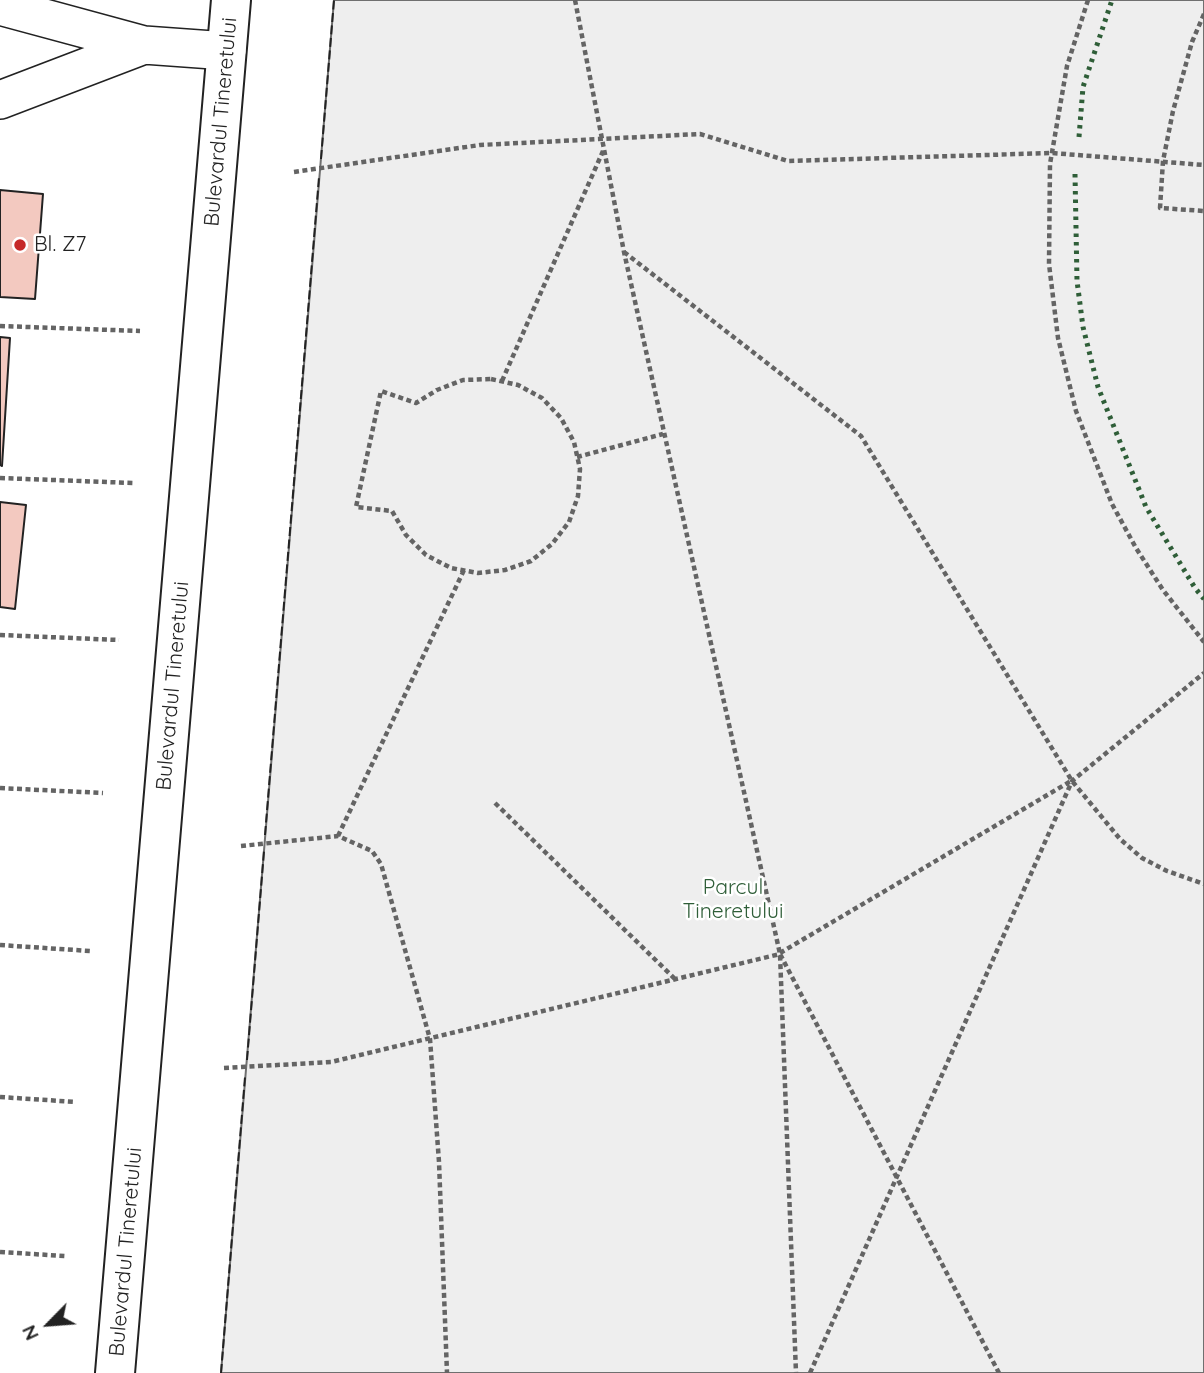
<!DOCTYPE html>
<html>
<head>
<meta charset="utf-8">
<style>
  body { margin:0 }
  #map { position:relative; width:1204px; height:1373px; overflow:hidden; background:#fff; font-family:Quicksand,sans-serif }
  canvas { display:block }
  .north { position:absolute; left:14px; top:1289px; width:70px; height:70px; -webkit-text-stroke:5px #fff; paint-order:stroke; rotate:245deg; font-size:19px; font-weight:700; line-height:28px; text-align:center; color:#222 }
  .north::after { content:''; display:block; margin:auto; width:24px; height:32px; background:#222; clip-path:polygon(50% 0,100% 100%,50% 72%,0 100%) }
</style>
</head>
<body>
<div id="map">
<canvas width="1204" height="1373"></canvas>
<div class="north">N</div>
</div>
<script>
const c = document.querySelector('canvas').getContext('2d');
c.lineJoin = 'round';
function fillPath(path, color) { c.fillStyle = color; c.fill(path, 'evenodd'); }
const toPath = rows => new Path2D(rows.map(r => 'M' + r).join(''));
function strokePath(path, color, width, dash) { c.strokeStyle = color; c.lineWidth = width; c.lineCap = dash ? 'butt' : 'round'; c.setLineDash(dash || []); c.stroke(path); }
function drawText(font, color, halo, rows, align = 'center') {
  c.font = font + ' Quicksand,sans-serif'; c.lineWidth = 5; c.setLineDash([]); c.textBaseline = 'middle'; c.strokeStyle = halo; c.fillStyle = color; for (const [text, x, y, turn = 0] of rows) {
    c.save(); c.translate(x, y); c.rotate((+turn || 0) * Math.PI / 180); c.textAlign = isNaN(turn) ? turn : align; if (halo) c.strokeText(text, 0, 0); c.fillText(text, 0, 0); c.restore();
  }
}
const green = toPath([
  [334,0,1204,0,1204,1373,221,1373,334,0]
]);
fillPath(green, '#eee');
strokePath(green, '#6f6f6f', 2);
const building = toPath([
  [0,190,43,194,35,299,0,297,0,190],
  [0,337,10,338,2,466,0,465,0,337],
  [0,502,26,505,15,609,0,607,0,502]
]);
fillPath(building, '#f3c9c0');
strokePath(building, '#222', 2);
const street = toPath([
  [0,6,144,45,227,51],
  [0,100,144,45]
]);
const primary = toPath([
  [115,1373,231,0]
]);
strokePath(street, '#222', 40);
strokePath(primary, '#222', 42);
strokePath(toPath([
  [575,0,624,252,780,954,796,1373],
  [1088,0,1067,66,1050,164,1049,264,1058,338,1076,411,1112,504,1136,548,1163,590,1204,642],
  [1204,14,1192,42,1173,111,1163,161,1160,208,1204,211],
  [294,172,480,145,700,134,788,161,1052,153,1204,165],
  [624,252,861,436,1072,781,1120,839,1142,858,1167,871,1204,884],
  [0,326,140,331],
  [491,379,518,385,542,398,561,418,574,442,580,469,578,496,569,522,552,544,531,561,505,570,478,573,451,568,426,555,406,535,392,511,356,507,381,391,416,403,437,390,463,380,491,379],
  [502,381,603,151],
  [577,457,663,434],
  [0,478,133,483],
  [0,635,119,640],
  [0,788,103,793],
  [495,803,675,979],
  [338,836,464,570],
  [241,846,338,836,372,851,381,864,430,1039,439,1162,447,1373],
  [0,945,90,951],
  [780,953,1071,781],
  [224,1068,331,1062,780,954,999,1373],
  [0,1097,76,1102],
  [0,1252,65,1256],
  [810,1373,1072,781,1204,673]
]), '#646464', 4.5, [5, 3.5]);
strokePath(street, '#fff', 37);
strokePath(primary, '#fff', 38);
strokePath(toPath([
  [1079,137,1083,87,1112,0],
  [1075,174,1077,281,1083,327,1098,387,1146,507,1195,588,1204,599]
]), '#2f5e38', 5, [3.5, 5]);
strokePath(toPath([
  [321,159,334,0],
  [265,835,319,177],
  [247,1060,264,851],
  [221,1373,245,1077]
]), '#222', 2, [9, 3.5]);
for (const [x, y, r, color] of [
  [20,245,7,"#c62828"]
]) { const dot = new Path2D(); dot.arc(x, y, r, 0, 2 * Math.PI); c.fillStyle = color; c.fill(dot); strokePath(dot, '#fff', 2.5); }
drawText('21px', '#222', '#fff', [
  ["Bulevardul Tineretului",221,122,-85],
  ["Bulevardul Tineretului",173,686,-85],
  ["Bulevardul Tineretului",126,1252,-85]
]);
drawText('21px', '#222', '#fff', [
  ["Bl. Z7",34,245]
], 'left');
drawText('21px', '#2f5e38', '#fff', [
  ["Parcul",733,888],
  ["Tineretului",733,912]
]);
</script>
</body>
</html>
